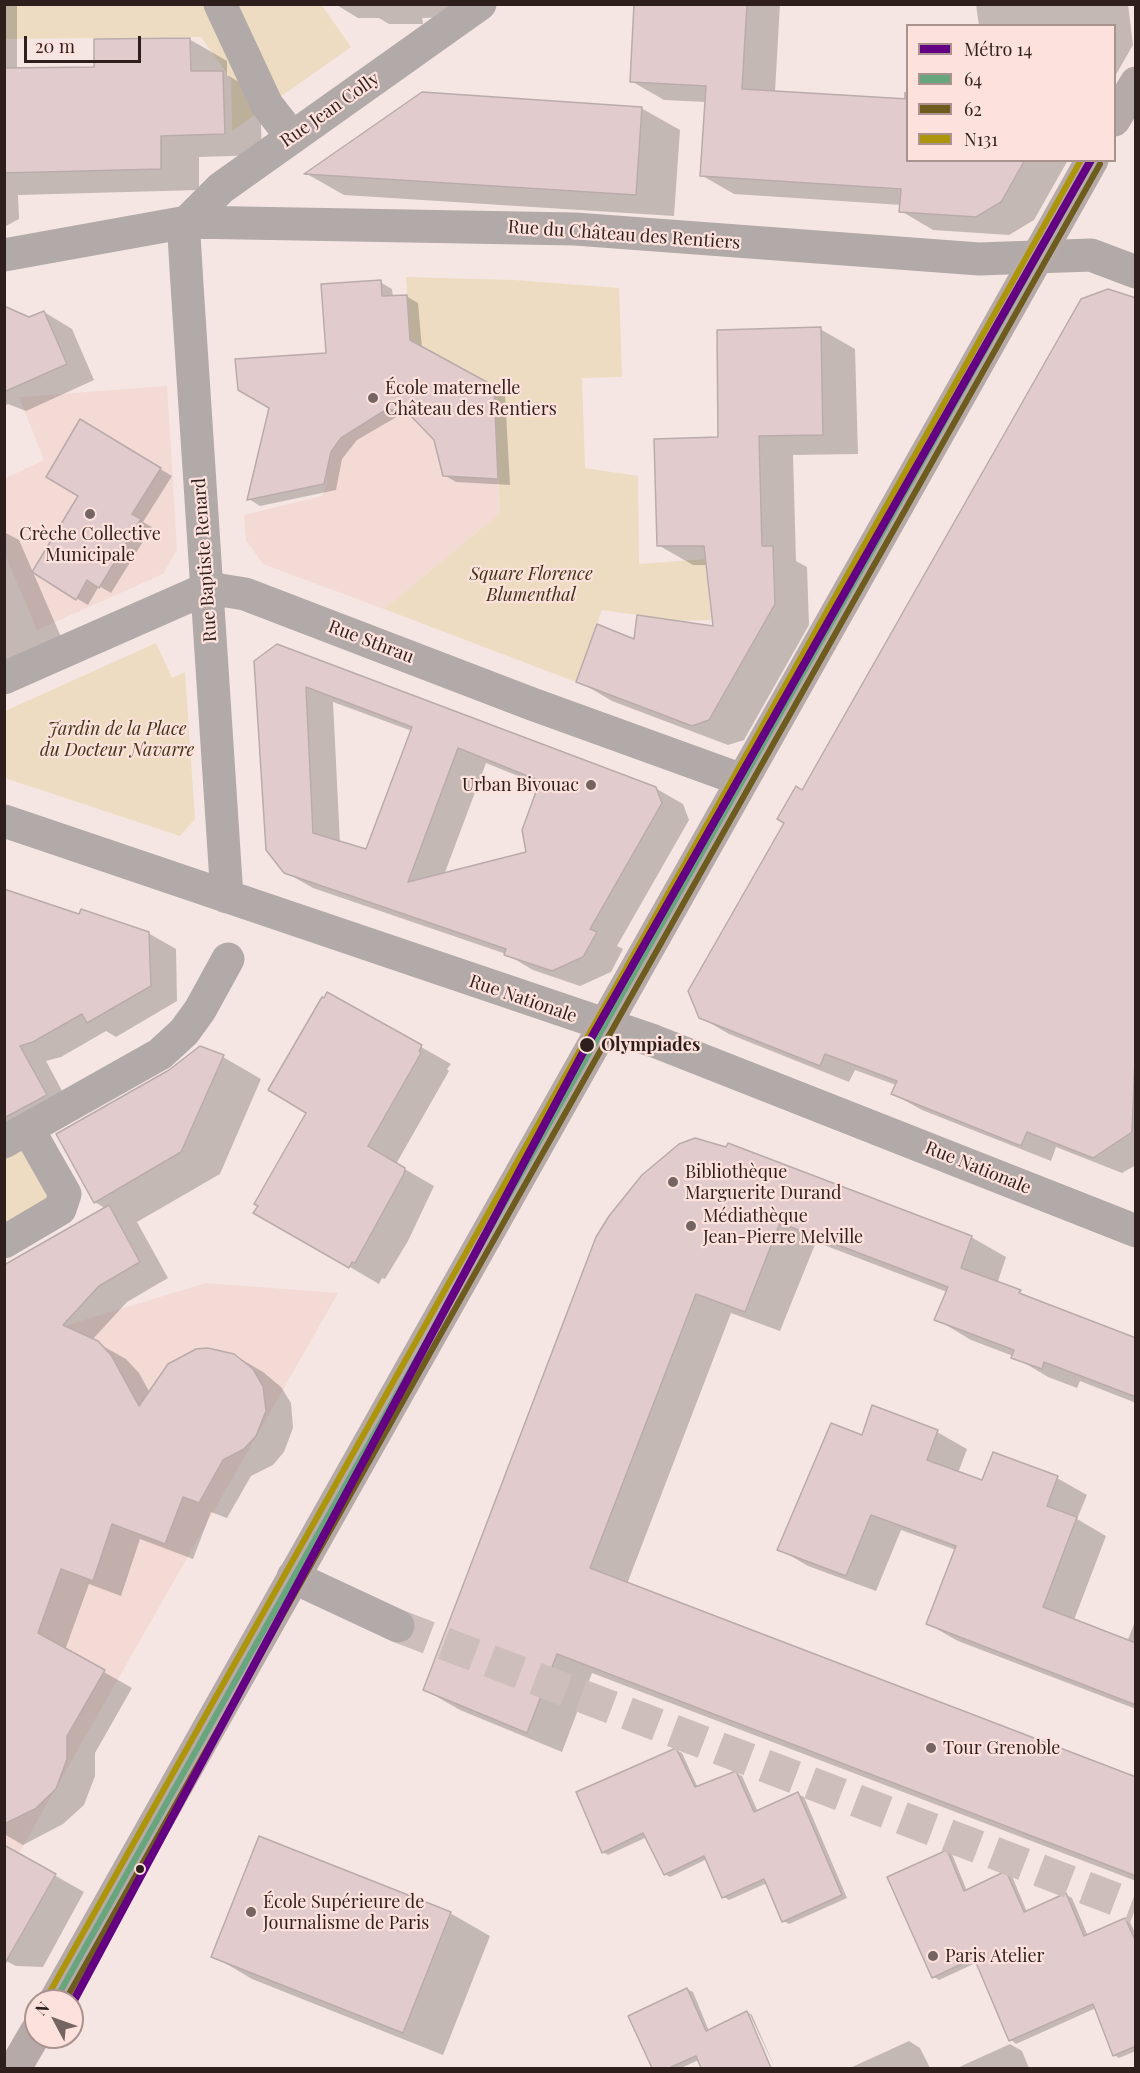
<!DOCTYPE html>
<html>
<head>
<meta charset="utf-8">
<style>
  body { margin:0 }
  #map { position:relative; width:1140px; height:2073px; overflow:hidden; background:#f5e6e3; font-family:"Playfair Display",serif }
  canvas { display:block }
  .frame { position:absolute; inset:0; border:6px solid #2f1f1c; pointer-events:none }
  .legend { position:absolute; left:906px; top:24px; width:210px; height:138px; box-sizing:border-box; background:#fce1dc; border:2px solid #aa938f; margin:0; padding:8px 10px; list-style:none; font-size:18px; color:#2f1f1c }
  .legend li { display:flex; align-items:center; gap:12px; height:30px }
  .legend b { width:30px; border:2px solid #aa938f }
  .north { position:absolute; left:24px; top:1989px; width:60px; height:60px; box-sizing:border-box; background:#fce1dc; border:2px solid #aa938f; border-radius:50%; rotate:311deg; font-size:16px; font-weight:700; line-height:24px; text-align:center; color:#2f1f1c }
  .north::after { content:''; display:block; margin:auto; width:21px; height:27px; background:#746562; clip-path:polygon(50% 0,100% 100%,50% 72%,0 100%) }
  .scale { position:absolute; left:24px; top:36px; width:117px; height:27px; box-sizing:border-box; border:3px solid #2f1f1c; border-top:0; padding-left:8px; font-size:18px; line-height:21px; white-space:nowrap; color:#2f1f1c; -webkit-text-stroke:4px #fce1dc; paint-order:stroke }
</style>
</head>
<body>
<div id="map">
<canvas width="1140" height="2073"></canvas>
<div class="frame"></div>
<ul class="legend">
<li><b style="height:8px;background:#640082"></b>Métro 14</li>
<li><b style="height:8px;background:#67a57d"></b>64</li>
<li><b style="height:8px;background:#6e5b1e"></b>62</li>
<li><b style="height:8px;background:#ac950b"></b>N131</li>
</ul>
<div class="north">N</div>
<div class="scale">20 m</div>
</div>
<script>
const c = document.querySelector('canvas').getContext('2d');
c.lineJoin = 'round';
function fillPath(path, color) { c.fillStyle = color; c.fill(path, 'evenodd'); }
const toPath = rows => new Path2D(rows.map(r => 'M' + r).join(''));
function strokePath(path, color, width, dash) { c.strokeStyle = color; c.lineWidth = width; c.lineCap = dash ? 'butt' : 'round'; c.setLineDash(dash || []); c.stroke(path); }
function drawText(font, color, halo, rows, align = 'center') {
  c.font = font + ' "Playfair Display",serif'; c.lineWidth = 4.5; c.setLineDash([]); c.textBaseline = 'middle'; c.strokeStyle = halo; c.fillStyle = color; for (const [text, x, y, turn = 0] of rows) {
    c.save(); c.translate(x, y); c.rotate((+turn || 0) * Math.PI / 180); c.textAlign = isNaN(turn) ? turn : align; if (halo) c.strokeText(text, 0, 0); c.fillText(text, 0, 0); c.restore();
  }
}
fillPath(toPath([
  [167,386,177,550,163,574,37,630,5,555,4,479,44,460,19,397],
  [372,406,408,413,434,440,443,476,498,479,500,513,384,609,263,564,246,540,244,515,322,496,327,483,326,472,334,447],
  [206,1283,338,1293,19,1853,5,1845,5,1344]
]), '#f3dad5');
fillPath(toPath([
  [321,4,351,47,232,131,231,79,201,37,5,39,5,5],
  [406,277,514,280,619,288,622,377,582,378,585,468,638,476,639,564,706,559,711,620,682,621,602,610,576,682,384,609,500,513,494,386,424,347,407,349,410,330],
  [156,643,172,678,185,672,195,819,180,836,5,778,5,711],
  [24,1146,54,1193,5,1230,5,1153]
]), '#eddcc1');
fillPath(toPath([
  [4,4,17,4,17,70,95,68,189,39,227,61,227,75,260,94,262,155,199,157,199,190,18,195,19,219,4,227],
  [335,4,454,4,454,17,422,18,423,24,389,24,379,18,358,18],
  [636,4,780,4,775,92,904,100,904,92,908,92,908,160,1068,160,1034,220,1009,235,933,230,901,211,902,205,734,194,701,175,706,102,664,100,631,81],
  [976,4,1128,4,1133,45,1114,78,1114,26,979,26],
  [641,108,680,130,674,216,344,195,307,174],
  [380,282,392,289,393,297,406,296,418,303,422,348,505,394,510,485,456,482,444,475,436,439,415,418,400,415,357,440,342,459,336,490,260,506,249,499,328,355],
  [1136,300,1136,1165,1122,1173,1056,1147,1051,1161,922,1110,893,1094,896,1085,855,1070,849,1082,729,1034,700,1017,803,792],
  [4,308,29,318,44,312,72,329,94,380,26,411,8,404,4,406],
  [820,329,855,349,858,454,793,455,796,561,807,567,809,625,744,740,728,745,612,701,578,681,635,641,714,628,708,565,693,565,658,545,720,438],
  [80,421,172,476,143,522,152,527,111,593,99,586,88,605,76,598],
  [4,532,19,540,65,646,4,673],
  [255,662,655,788,683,804,689,820,617,946,623,949,611,972,580,986,533,970,506,954,313,888,285,872],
  [333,702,412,731,367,851,340,843],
  [486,763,540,785,528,853,444,875],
  [4,891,79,916,148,933,176,949,177,1001,116,1037,106,1031,61,1057,46,1061,73,1111,4,1148],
  [328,994,451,1064,447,1069,449,1071,396,1164,434,1186,408,1241,385,1279,382,1278,379,1284,256,1212,308,1112,324,1000],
  [223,1057,261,1079,220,1174,137,1222,168,1278,127,1302,92,1340,126,1359,139,1373,150,1393,234,1355,263,1372,281,1387,291,1403,293,1428,284,1452,273,1465,251,1476,227,1518,211,1512,193,1559,140,1539,121,1596,89,1584,65,1650,132,1688,95,1753,95,1776,84,1805,63,1824,23,1845,4,1834,4,1267,106,1209,95,1202],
  [643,1176,971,1237,1006,1257,997,1284,1136,1338,1136,1403,1080,1381,1077,1388,1048,1377,1013,1356,971,1340,936,1319,947,1292,816,1242,780,1331,731,1313,627,1584,1136,1779,1136,1881,592,1673,562,1752,460,1710,425,1690],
  [873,1407,937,1432,967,1449,958,1473,983,1482,1057,1478,1087,1495,1077,1519,1106,1536,1074,1620,1127,1642,1136,1619,1136,1709,958,1641,928,1624,956,1550,901,1530,876,1591,808,1566,779,1549,862,1437],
  [676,1750,682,1753,698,1788,736,1773,742,1776,758,1812,798,1794,804,1797,847,1898,789,1924,783,1921,767,1883,729,1900,724,1897,707,1859,670,1877,665,1874,647,1837,608,1855,603,1852],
  [5,1847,84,1892,43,1967,16,1966,4,1960],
  [947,1851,952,1854,967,1891,1006,1873,1012,1876,1027,1912,1066,1895,1072,1898,1088,1936,1125,1919,1130,1922,1136,1935,1136,2051,1119,2058,1114,2055,1096,2008,1016,2044,1011,2040,978,1962,939,1980,934,1977],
  [450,1913,490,1936,443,2055,252,1979,213,1956],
  [687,1989,693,1992,709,2031,747,2012,752,2015,775,2068,750,2015,747,2015,770,2068,703,2068,699,2060,681,2068,654,2068,630,2017],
  [909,2041,920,2048,930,2068,850,2068],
  [1010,2044,1022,2051,1029,2068,957,2068]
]), '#0003');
const building = toPath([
  [634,4,747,4,742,89,908,99,908,160,1025,160,1001,202,976,217,899,212,901,189,700,176,706,86,630,82,634,4],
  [190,38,191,71,223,71,225,134,161,136,161,169,4,173,4,68,94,67,94,39,190,38],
  [422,92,642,107,636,195,304,174,422,92],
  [381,280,382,296,407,295,410,340,494,386,498,479,443,476,434,440,408,413,387,409,341,438,331,452,324,484,247,500,269,408,238,390,235,359,326,353,321,284,381,280],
  [1108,289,1136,298,1136,1033,1132,1132,1093,1158,1027,1132,1021,1146,891,1094,897,1081,825,1054,820,1066,699,1018,688,991,784,823,777,819,796,786,802,790,1081,299,1108,289],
  [4,306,29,317,44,311,67,364,4,392,4,306],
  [821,327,823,435,759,436,762,546,773,546,775,604,709,720,692,726,576,682,597,624,634,639,637,615,713,626,704,546,657,546,654,439,718,437,717,330,821,327],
  [80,419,161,468,132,514,141,519,99,588,87,580,76,600,32,572,78,496,46,477,80,419],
  [277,644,656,787,662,803,590,929,597,932,583,957,552,971,504,955,506,949,284,873,266,850,254,661,277,644],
  [306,687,412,727,366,849,313,833,306,687],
  [458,748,540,781,522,830,526,852,408,882,458,748],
  [4,889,79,914,81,909,149,932,151,986,87,1023,82,1014,33,1042,20,1046,47,1095,4,1118,4,889],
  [327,992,422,1045,419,1051,421,1053,368,1146,405,1168,404,1174,355,1263,352,1262,349,1268,253,1213,258,1206,254,1204,306,1113,268,1090,322,997,324,998,327,992],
  [200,1046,224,1055,181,1152,94,1203,56,1134,169,1070,200,1046],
  [695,1138,726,1147,728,1143,972,1236,961,1268,1021,1290,1019,1293,1136,1338,1136,1397,1044,1362,1042,1369,1011,1358,1014,1350,934,1320,948,1287,780,1223,745,1312,696,1294,590,1568,1136,1777,1136,1876,557,1654,527,1733,423,1690,596,1237,609,1216,642,1175,679,1144,695,1138],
  [109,1205,140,1262,99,1286,63,1325,98,1341,111,1355,139,1406,168,1364,196,1349,208,1348,234,1354,253,1369,263,1386,266,1411,256,1436,244,1449,223,1460,199,1503,183,1497,165,1544,112,1524,93,1581,61,1569,38,1633,105,1670,67,1736,67,1759,56,1789,35,1809,4,1824,4,1265,109,1205],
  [872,1405,938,1430,927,1460,982,1480,993,1452,1058,1476,1047,1506,1077,1517,1043,1607,1136,1643,1136,1705,926,1624,956,1546,871,1515,846,1576,777,1550,831,1423,862,1435,872,1405],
  [676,1748,695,1787,736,1771,754,1812,798,1792,842,1895,782,1922,764,1879,722,1898,704,1856,664,1875,643,1833,602,1853,576,1792,676,1748],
  [259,1836,451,1912,403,2033,211,1957,259,1836],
  [4,1845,56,1874,4,1965,4,1845],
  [947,1850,964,1891,1006,1871,1024,1912,1066,1893,1084,1936,1125,1918,1136,1942,1136,2046,1113,2056,1093,2004,1009,2041,974,1958,932,1978,887,1877,947,1850],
  [687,1988,706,2031,747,2011,771,2068,701,2068,696,2056,669,2068,652,2068,628,2016,687,1988]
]);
fillPath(building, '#e1cbcc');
strokePath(building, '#baabab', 1.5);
strokePath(toPath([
  [398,1626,1136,1907]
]), '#cdbebb', 33, [33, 16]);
strokePath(toPath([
  [220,4,267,105,285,128],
  [187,222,184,235,187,285,227,897],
  [187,222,221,188,480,4],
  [4,255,187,222,575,229,979,259,1091,255,1136,272],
  [4,678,208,588,245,594,532,704,742,780],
  [4,821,654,1041,1136,1231],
  [4,1142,160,1054,184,1032,200,1010,228,959],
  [4,1242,60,1209,65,1194,28,1129],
  [293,1577,398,1626]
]), '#b2aaa8', 33);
strokePath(toPath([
  [1114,120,1136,83],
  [55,2001,1092,160],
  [15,2068,36,2032]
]), '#b6aaa8', 33);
strokePath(toPath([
  [55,2001,1092,160]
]), '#67a57d', 6);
strokePath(toPath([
  [65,2001,1100,164]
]), '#6e5b1e', 6);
strokePath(toPath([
  [47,1997,1081,160]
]), '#ac950b', 6);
strokePath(toPath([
  [72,2004,586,1047,1091,160]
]), '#640082', 8);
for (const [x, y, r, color] of [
  [373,398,6,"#746562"],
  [90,514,6,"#746562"],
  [591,785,6,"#746562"],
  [587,1045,8,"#2f1f1c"],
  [673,1182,6,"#746562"],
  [691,1226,6,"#746562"],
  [931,1748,6,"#746562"],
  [140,1869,5,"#2f1f1c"],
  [251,1912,6,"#746562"],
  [933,1956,6,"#746562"]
]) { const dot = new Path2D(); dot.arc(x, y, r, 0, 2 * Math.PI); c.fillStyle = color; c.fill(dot); strokePath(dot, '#fce1dc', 2); }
drawText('18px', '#2f1f1c', '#fce1dc', [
  ["Rue Jean Colly",330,110,-35],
  ["Rue du Château des Rentiers",624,235,4],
  ["Rue Baptiste Renard",205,560,-94],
  ["Rue Sthrau",371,642,21],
  ["Rue Nationale",523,999,19],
  ["Rue Nationale",978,1168,22]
]);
drawText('18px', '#2f1f1c', '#fce1dc', [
  ["École maternelle",385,388],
  ["Château des Rentiers",385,409],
  ["Crèche Collective",90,534,"center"],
  ["Municipale",90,555,"center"],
  ["Urban Bivouac",579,785,"right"],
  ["Bibliothèque",685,1172],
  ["Marguerite Durand",685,1193],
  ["Médiathèque",703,1216],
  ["Jean-Pierre Melville",703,1237],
  ["Tour Grenoble",943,1748],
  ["École Supérieure de",263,1902],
  ["Journalisme de Paris",263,1923],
  ["Paris Atelier",945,1956]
], 'left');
drawText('italic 18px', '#403414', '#fce1dc', [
  ["Square Florence",531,574],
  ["Blumenthal",531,595],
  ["Jardin de la Place",117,729],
  ["du Docteur Navarre",117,750]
]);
drawText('bold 18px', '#2f1f1c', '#fce1dc', [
  ["Olympiades",601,1045]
], 'left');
</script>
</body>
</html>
